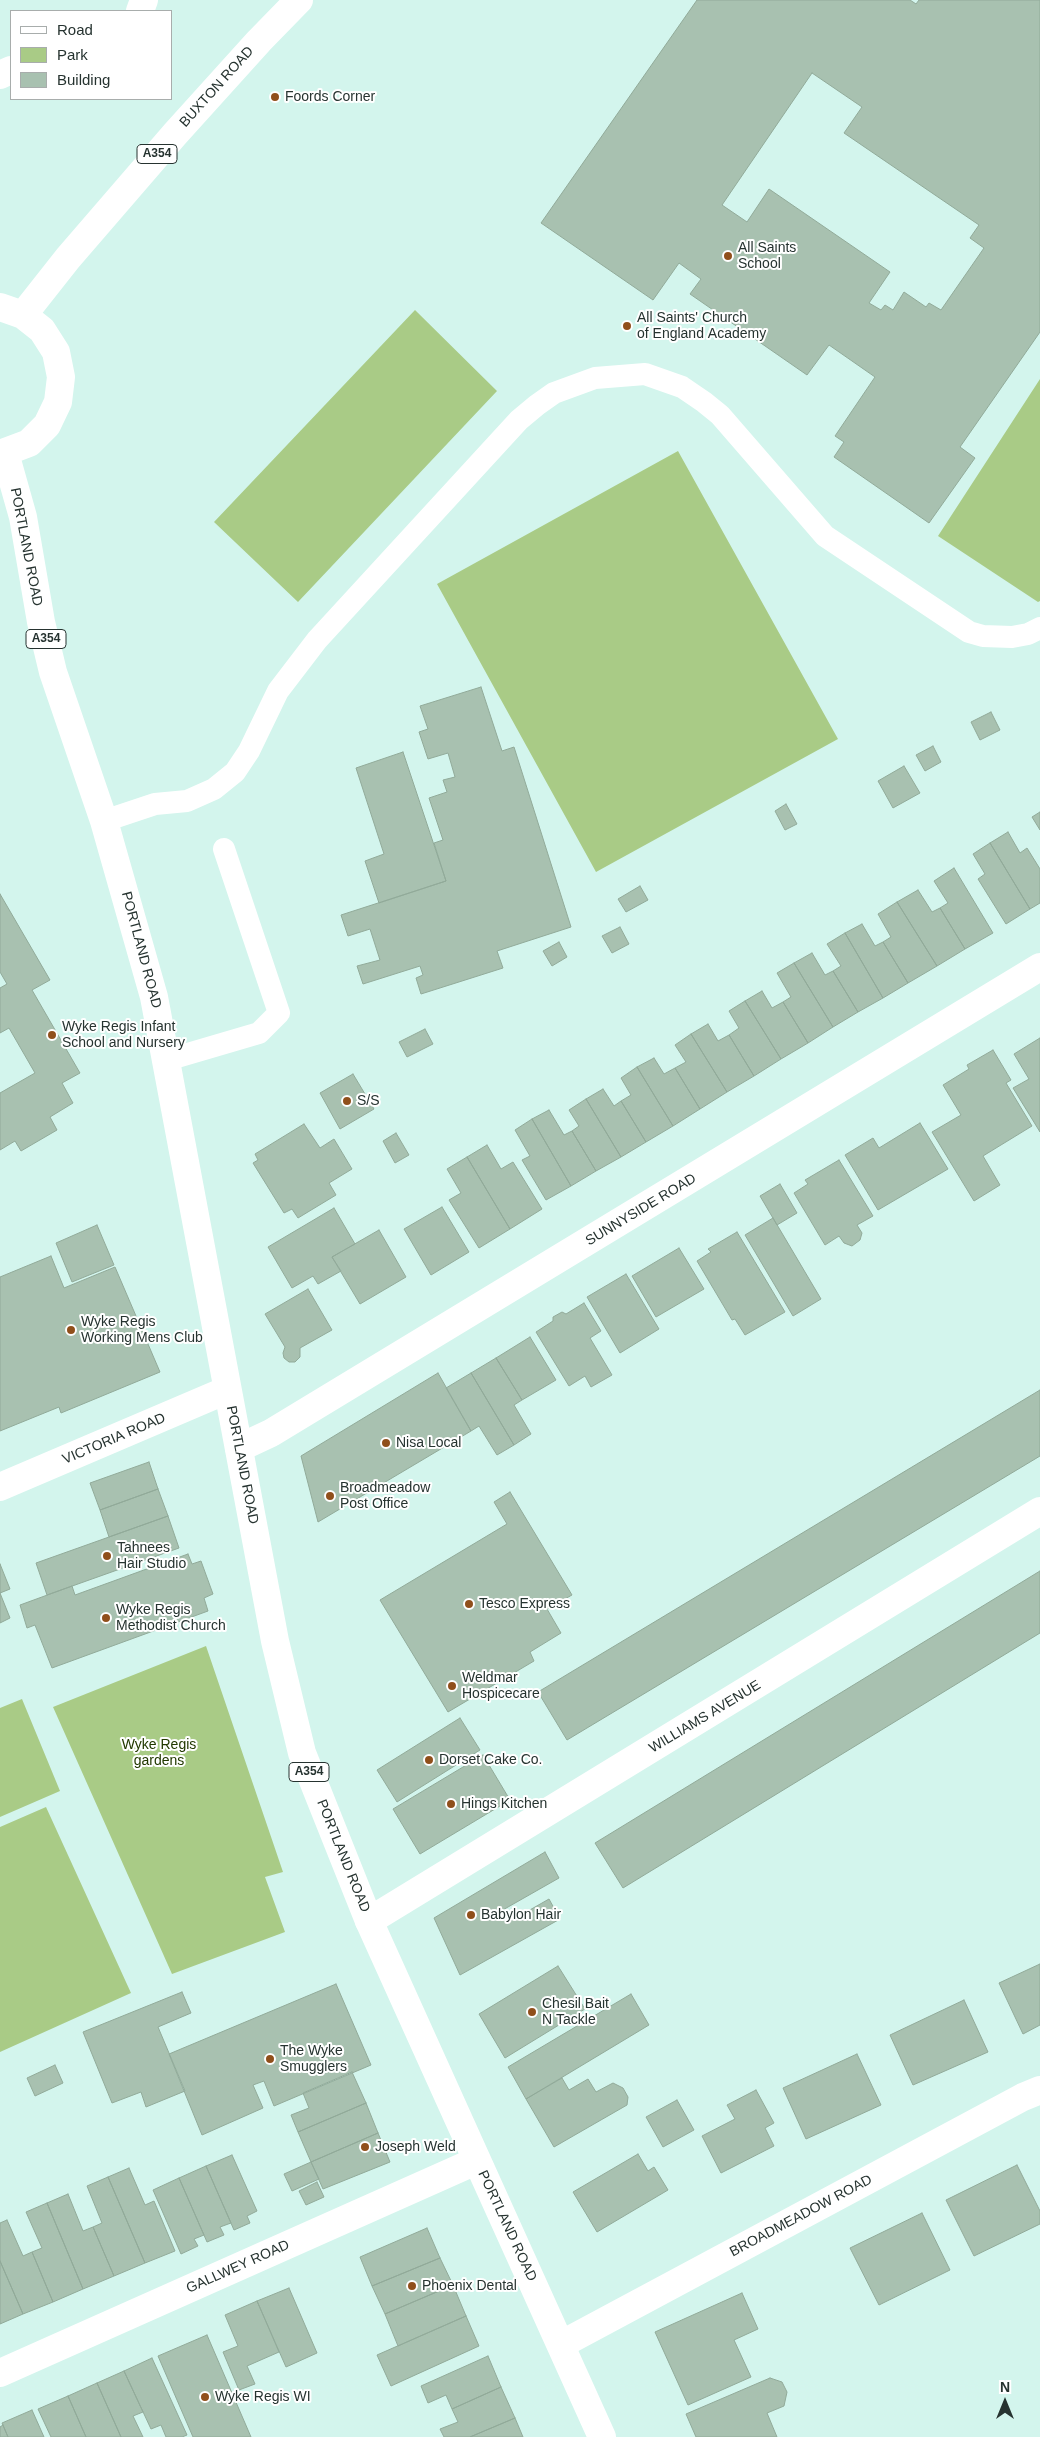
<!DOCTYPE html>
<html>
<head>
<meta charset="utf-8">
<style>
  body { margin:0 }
  #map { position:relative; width:1040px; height:2437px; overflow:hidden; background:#d3f5ed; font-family:Helvetica,sans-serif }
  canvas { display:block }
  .legend { position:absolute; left:10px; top:10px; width:162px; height:90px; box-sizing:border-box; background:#fff; border:1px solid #a8adac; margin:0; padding:6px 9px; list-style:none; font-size:15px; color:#263330 }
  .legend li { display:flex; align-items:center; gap:10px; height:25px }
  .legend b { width:25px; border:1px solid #a8adac }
  .north { position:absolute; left:980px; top:2377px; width:50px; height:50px; -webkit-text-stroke:4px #fff; paint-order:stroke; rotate:0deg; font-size:14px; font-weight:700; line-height:20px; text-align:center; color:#263330 }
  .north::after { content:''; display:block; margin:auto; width:18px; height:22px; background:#263330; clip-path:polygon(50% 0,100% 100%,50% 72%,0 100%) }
</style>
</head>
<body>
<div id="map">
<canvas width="1040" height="2437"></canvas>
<ul class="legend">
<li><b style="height:6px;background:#fff"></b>Road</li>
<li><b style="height:14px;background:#a9cb86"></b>Park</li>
<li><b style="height:14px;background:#a8c1b0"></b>Building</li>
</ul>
<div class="north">N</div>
</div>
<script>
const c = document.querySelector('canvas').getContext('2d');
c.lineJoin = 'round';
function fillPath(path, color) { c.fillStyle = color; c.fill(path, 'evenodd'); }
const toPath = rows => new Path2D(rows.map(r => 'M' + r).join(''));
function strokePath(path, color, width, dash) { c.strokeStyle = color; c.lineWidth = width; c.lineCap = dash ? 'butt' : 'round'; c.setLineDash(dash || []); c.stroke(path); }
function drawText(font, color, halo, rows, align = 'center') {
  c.font = font + ' Helvetica,sans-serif'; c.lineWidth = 4; c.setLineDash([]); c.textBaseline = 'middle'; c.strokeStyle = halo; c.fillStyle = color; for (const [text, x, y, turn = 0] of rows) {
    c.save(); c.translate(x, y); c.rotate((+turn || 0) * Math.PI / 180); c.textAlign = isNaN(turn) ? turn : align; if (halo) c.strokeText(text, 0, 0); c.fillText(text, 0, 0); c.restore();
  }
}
fillPath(toPath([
  [415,310,497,391,298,602,214,522],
  [1040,379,1040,601,1038,602,938,536],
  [678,451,838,739,596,872,437,584],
  [206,1646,283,1872,265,1877,285,1932,172,1974,53,1707],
  [22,1699,60,1791,0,1817,0,1708],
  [46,1807,131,1993,0,2052,0,1827]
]), '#a9cb86');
const building = toPath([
  [697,0,910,0,916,4,919,0,1040,0,1040,332,960,447,975,458,929,523,834,457,844,442,835,436,875,377,829,345,807,375,690,294,701,279,679,263,653,300,541,223,697,0],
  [812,73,862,107,844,133,979,225,970,238,984,248,941,310,929,303,926,307,904,292,893,310,885,305,881,310,869,303,890,272,769,189,747,222,722,205,812,73],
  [481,687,502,751,514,747,571,927,497,951,503,968,421,994,416,978,423,975,420,966,363,984,357,966,380,960,370,929,348,936,341,915,446,881,434,843,443,840,429,798,447,792,443,780,455,777,448,753,428,759,419,732,428,729,420,706,481,687],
  [991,712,1000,730,980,740,971,722,991,712],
  [933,746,941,762,925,771,916,755,933,746],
  [403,752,446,881,379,903,365,861,384,854,356,768,403,752],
  [904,766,920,793,893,808,878,781,904,766],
  [786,804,797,824,785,830,775,811,786,804],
  [1040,812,1040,830,1032,817,1040,812],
  [1008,832,1020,853,1027,848,1040,869,1040,903,1030,909,990,843,1008,832],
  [990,843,1030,909,1006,924,978,879,985,874,973,854,990,843],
  [954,868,993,933,965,949,940,908,948,903,934,881,954,868],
  [640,886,648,900,626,912,618,899,640,886],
  [918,890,932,912,940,908,965,949,937,966,897,902,918,890],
  [0,894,50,980,32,990,80,1073,62,1083,73,1103,50,1117,57,1130,21,1151,15,1141,0,1150,0,1093,35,1073,9,1028,0,1033,0,988,7,984,0,972,0,894],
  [897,902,937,966,908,983,883,942,891,937,878,914,897,902],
  [862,924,875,946,883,942,908,983,883,998,845,933,862,924],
  [620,927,629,944,612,953,602,936,620,927],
  [845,933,883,998,858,1012,833,971,841,966,827,944,845,933],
  [559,942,567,957,552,966,543,951,559,942],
  [812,953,825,975,833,971,858,1012,833,1027,794,963,812,953],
  [794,963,833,1027,808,1043,783,1002,791,997,777,973,794,963],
  [762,991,772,1008,783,1002,808,1043,781,1059,745,1001,762,991],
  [745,1001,781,1059,754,1076,729,1035,739,1028,729,1011,745,1001],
  [708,1024,718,1041,729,1035,754,1076,727,1092,691,1034,708,1024],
  [425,1029,433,1044,407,1057,399,1042,425,1029],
  [691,1034,727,1092,700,1109,675,1068,686,1062,675,1045,691,1034],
  [1040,1038,1040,1132,1013,1088,1029,1079,1014,1054,1040,1038],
  [993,1050,1011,1080,1006,1083,1032,1126,983,1156,1000,1185,974,1201,932,1132,961,1115,943,1085,969,1069,967,1065,993,1050],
  [654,1058,664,1074,675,1068,700,1109,673,1126,637,1067,654,1058],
  [637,1067,673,1126,646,1142,621,1101,631,1095,621,1078,637,1067],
  [353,1074,374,1109,340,1129,320,1093,353,1074],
  [603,1089,614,1106,621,1101,646,1142,621,1157,586,1099,603,1089],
  [586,1099,621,1157,596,1171,572,1131,579,1126,569,1110,586,1099],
  [549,1110,564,1135,572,1131,596,1171,571,1186,532,1119,549,1110],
  [532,1119,571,1186,546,1200,522,1160,530,1156,515,1130,532,1119],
  [920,1123,948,1169,878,1210,845,1155,873,1138,879,1148,920,1123],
  [304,1124,320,1148,334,1139,352,1169,329,1183,336,1195,298,1218,292,1209,284,1213,253,1163,258,1160,255,1154,304,1124],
  [396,1133,409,1155,395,1163,383,1141,396,1133],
  [487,1145,501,1169,513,1162,542,1209,510,1229,467,1157,487,1145],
  [467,1157,510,1229,479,1248,449,1200,461,1193,447,1169,467,1157],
  [839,1160,873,1216,857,1225,862,1233,860,1240,852,1246,844,1243,839,1236,825,1245,794,1193,808,1184,805,1180,839,1160],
  [780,1184,797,1213,777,1225,760,1196,780,1184],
  [442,1207,469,1252,431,1275,404,1229,442,1207],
  [334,1208,355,1244,332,1257,341,1271,318,1284,313,1276,292,1288,268,1247,334,1208],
  [773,1218,821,1299,793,1316,745,1235,773,1218],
  [97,1225,114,1265,72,1282,56,1243,97,1225],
  [379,1230,406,1277,360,1304,332,1257,379,1230],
  [737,1232,785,1312,745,1335,735,1319,732,1320,697,1261,711,1252,708,1249,737,1232],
  [679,1248,704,1289,656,1317,632,1276,679,1248],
  [51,1256,64,1288,115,1267,160,1372,61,1413,59,1407,0,1431,0,1277,51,1256],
  [626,1274,659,1329,620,1353,587,1297,626,1274],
  [308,1289,332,1330,300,1348,300,1357,295,1362,289,1362,284,1358,283,1353,285,1347,265,1314,308,1289],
  [584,1303,601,1331,590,1338,612,1375,591,1387,585,1376,569,1386,536,1332,553,1321,553,1317,562,1312,566,1314,584,1303],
  [530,1337,556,1380,522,1400,496,1358,530,1337],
  [496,1358,522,1400,514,1405,531,1434,514,1445,471,1373,496,1358],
  [438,1373,471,1431,318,1522,301,1456,438,1373],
  [471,1373,514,1445,497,1455,479,1426,471,1431,446,1388,471,1373],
  [1040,1390,1040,1456,567,1740,538,1692,1040,1390],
  [149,1462,158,1489,100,1510,90,1483,149,1462],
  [158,1489,168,1516,109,1537,100,1510,158,1489],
  [510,1492,572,1595,547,1609,561,1633,530,1652,534,1661,448,1712,380,1600,507,1524,494,1502,510,1492],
  [168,1516,179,1548,47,1595,36,1563,168,1516],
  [188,1554,192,1564,201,1561,213,1594,204,1598,208,1611,52,1668,35,1625,27,1628,20,1605,72,1586,75,1595,188,1554],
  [0,1564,10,1589,0,1593,10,1618,0,1623,0,1564],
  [1040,1571,1040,1633,623,1888,595,1843,1040,1571],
  [460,1718,480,1750,397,1802,377,1770,460,1718],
  [483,1755,510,1800,420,1854,393,1809,483,1755],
  [545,1852,559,1878,501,1911,507,1923,549,1899,560,1919,460,1975,434,1918,545,1852],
  [1040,1964,1040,2025,1023,2034,999,1983,1040,1964],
  [558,1966,585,2009,505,2058,479,2014,558,1966],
  [336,1984,371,2065,274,2106,264,2081,253,2085,263,2108,202,2135,169,2054,336,1984],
  [182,1992,191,2013,158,2027,185,2091,146,2107,141,2092,112,2103,83,2032,182,1992],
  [631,1994,649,2025,526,2099,508,2067,631,1994],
  [964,2000,988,2052,913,2085,890,2035,964,2000],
  [857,2054,881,2105,806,2139,783,2088,857,2054],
  [55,2065,63,2083,35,2096,27,2078,55,2065],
  [352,2072,366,2103,298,2132,291,2115,309,2108,303,2093,352,2072],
  [562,2078,569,2090,588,2079,596,2092,613,2083,623,2088,628,2097,627,2105,554,2147,526,2099,562,2078],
  [756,2090,774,2123,765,2128,774,2146,721,2173,702,2136,735,2119,727,2105,756,2090],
  [677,2100,694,2130,663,2147,646,2117,677,2100],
  [366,2103,378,2133,311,2162,298,2132,366,2103],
  [378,2133,390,2162,323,2189,311,2162,378,2133],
  [638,2154,648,2171,654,2167,668,2190,597,2232,573,2192,638,2154],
  [232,2155,257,2211,247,2216,250,2223,234,2230,206,2166,232,2155],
  [311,2162,319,2179,292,2191,284,2174,311,2162],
  [1017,2165,1040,2211,1040,2224,974,2256,946,2200,1017,2165],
  [206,2166,231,2223,220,2227,224,2235,207,2242,179,2178,206,2166],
  [129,2168,145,2205,154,2201,175,2251,145,2263,108,2177,129,2168],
  [108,2177,145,2263,114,2276,93,2227,102,2223,87,2186,108,2177],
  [179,2178,204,2235,194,2239,198,2246,181,2254,153,2190,179,2178],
  [317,2182,324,2197,306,2205,299,2191,317,2182],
  [68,2194,83,2231,93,2227,114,2276,83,2289,47,2203,68,2194],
  [47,2203,83,2289,53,2302,32,2252,42,2248,26,2212,47,2203],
  [922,2213,950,2270,879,2305,850,2248,922,2213],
  [7,2220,23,2256,32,2252,53,2302,23,2314,0,2261,0,2223,7,2220],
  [427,2228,440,2258,372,2286,360,2257,427,2228],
  [440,2258,453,2285,385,2314,372,2286,440,2258],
  [0,2261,23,2314,0,2324,0,2261],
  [453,2285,466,2316,398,2346,385,2314,453,2285],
  [289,2288,317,2353,286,2367,257,2301,289,2288],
  [742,2293,758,2329,734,2340,751,2377,688,2405,655,2332,742,2293],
  [257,2301,279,2352,247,2366,255,2384,239,2390,223,2352,238,2346,225,2315,257,2301],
  [466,2316,479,2346,391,2386,377,2355,466,2316],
  [207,2335,251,2437,193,2437,158,2356,207,2335],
  [488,2356,501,2387,452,2409,446,2395,428,2403,421,2386,488,2356],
  [152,2358,187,2435,182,2437,166,2437,161,2425,151,2429,124,2371,152,2358],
  [124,2371,143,2412,133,2416,143,2437,121,2437,97,2383,124,2371],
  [770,2378,782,2382,787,2392,784,2406,767,2413,777,2437,696,2437,686,2414,770,2378],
  [97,2383,121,2437,86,2437,68,2396,97,2383],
  [501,2387,515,2418,470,2437,444,2437,440,2429,458,2422,452,2409,501,2387],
  [68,2396,86,2437,51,2437,38,2409,68,2396],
  [32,2410,44,2437,8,2437,2,2423,32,2410],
  [515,2418,523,2437,470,2437,515,2418],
  [3,2425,8,2437,0,2437,0,2427,3,2425]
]);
fillPath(building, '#a8c1b0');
strokePath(building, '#91aa99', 1);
strokePath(toPath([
  [104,821,155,804,187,801,214,789,235,772,249,751,278,691,317,640,519,420,537,405,554,393,595,378,645,374,682,387,704,402,720,415,825,536,969,632,983,636,1012,637,1028,634,1040,628],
  [167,1060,259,1033,279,1013,224,849]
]), '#fff', 22);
strokePath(toPath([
  [140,11,144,0],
  [0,75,11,70],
  [239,1448,271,1433,1040,967],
  [0,1487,227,1390],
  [369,1921,1040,1511],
  [562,2344,1023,2097,1040,2090],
  [0,2373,476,2161]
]), '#fff', 28);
strokePath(toPath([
  [0,307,23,315,42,330,56,352,61,377,58,402,47,425,29,443,0,454],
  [23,315,68,258,175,134,259,41,299,0],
  [5,453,23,517,41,622,53,672,104,821,154,997,275,1641,302,1753,369,1921,602,2437]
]), '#fff', 28);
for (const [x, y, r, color] of [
  [275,97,5,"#904f1b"],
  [728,256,5,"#904f1b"],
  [627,326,5,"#904f1b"],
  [52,1035,5,"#904f1b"],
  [347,1101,5,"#904f1b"],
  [71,1330,5,"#904f1b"],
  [386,1443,5,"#904f1b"],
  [330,1496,5,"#904f1b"],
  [107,1556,5,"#904f1b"],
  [469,1604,5,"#904f1b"],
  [106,1618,5,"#904f1b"],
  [452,1686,5,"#904f1b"],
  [429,1760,5,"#904f1b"],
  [451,1804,5,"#904f1b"],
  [471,1915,5,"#904f1b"],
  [532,2012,5,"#904f1b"],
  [270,2059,5,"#904f1b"],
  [365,2147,5,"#904f1b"],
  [412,2286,5,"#904f1b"],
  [205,2397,5,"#904f1b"]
]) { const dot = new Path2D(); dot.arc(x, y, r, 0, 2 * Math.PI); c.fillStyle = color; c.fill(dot); strokePath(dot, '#fff', 2); }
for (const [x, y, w] of [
  [157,154,40],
  [46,639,40],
  [309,1772,40]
]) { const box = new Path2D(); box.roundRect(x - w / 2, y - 9.5, w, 19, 4); c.fillStyle = '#fff'; c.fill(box); strokePath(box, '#263330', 1); }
drawText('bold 12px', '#263330', null, [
  ["A354",157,154],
  ["A354",46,639],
  ["A354",309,1772]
]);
drawText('14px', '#263330', '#fff', [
  ["BUXTON ROAD",217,87,-48],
  ["PORTLAND ROAD",26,547,79],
  ["PORTLAND ROAD",141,950,75],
  ["SUNNYSIDE ROAD",641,1210,-31],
  ["VICTORIA ROAD",114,1439,-23],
  ["PORTLAND ROAD",242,1465,79],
  ["WILLIAMS AVENUE",705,1717,-31],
  ["PORTLAND ROAD",343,1856,68],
  ["BROADMEADOW ROAD",801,2216,-28],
  ["PORTLAND ROAD",507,2226,65],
  ["GALLWEY ROAD",238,2267,-24]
]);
drawText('14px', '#263330', '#fff', [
  ["Foords Corner",285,97],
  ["All Saints",738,248],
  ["School",738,264],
  ["All Saints' Church",637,318],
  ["of England Academy",637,334],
  ["Wyke Regis Infant",62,1027],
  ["School and Nursery",62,1043],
  ["S/S",357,1101],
  ["Wyke Regis",81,1322],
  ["Working Mens Club",81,1338],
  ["Nisa Local",396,1443],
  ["Broadmeadow",340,1488],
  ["Post Office",340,1504],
  ["Tahnees",117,1548],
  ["Hair Studio",117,1564],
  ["Tesco Express",479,1604],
  ["Wyke Regis",116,1610],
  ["Methodist Church",116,1626],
  ["Weldmar",462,1678],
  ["Hospicecare",462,1694],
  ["Dorset Cake Co.",439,1760],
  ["Hings Kitchen",461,1804],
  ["Babylon Hair",481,1915],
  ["Chesil Bait",542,2004],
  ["N Tackle",542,2020],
  ["The Wyke",280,2051],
  ["Smugglers",280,2067],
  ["Joseph Weld",375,2147],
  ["Phoenix Dental",422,2286],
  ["Wyke Regis WI",215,2397]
], 'left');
drawText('14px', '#223900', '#fff', [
  ["Wyke Regis",159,1745],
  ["gardens",159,1761]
]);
</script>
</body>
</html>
